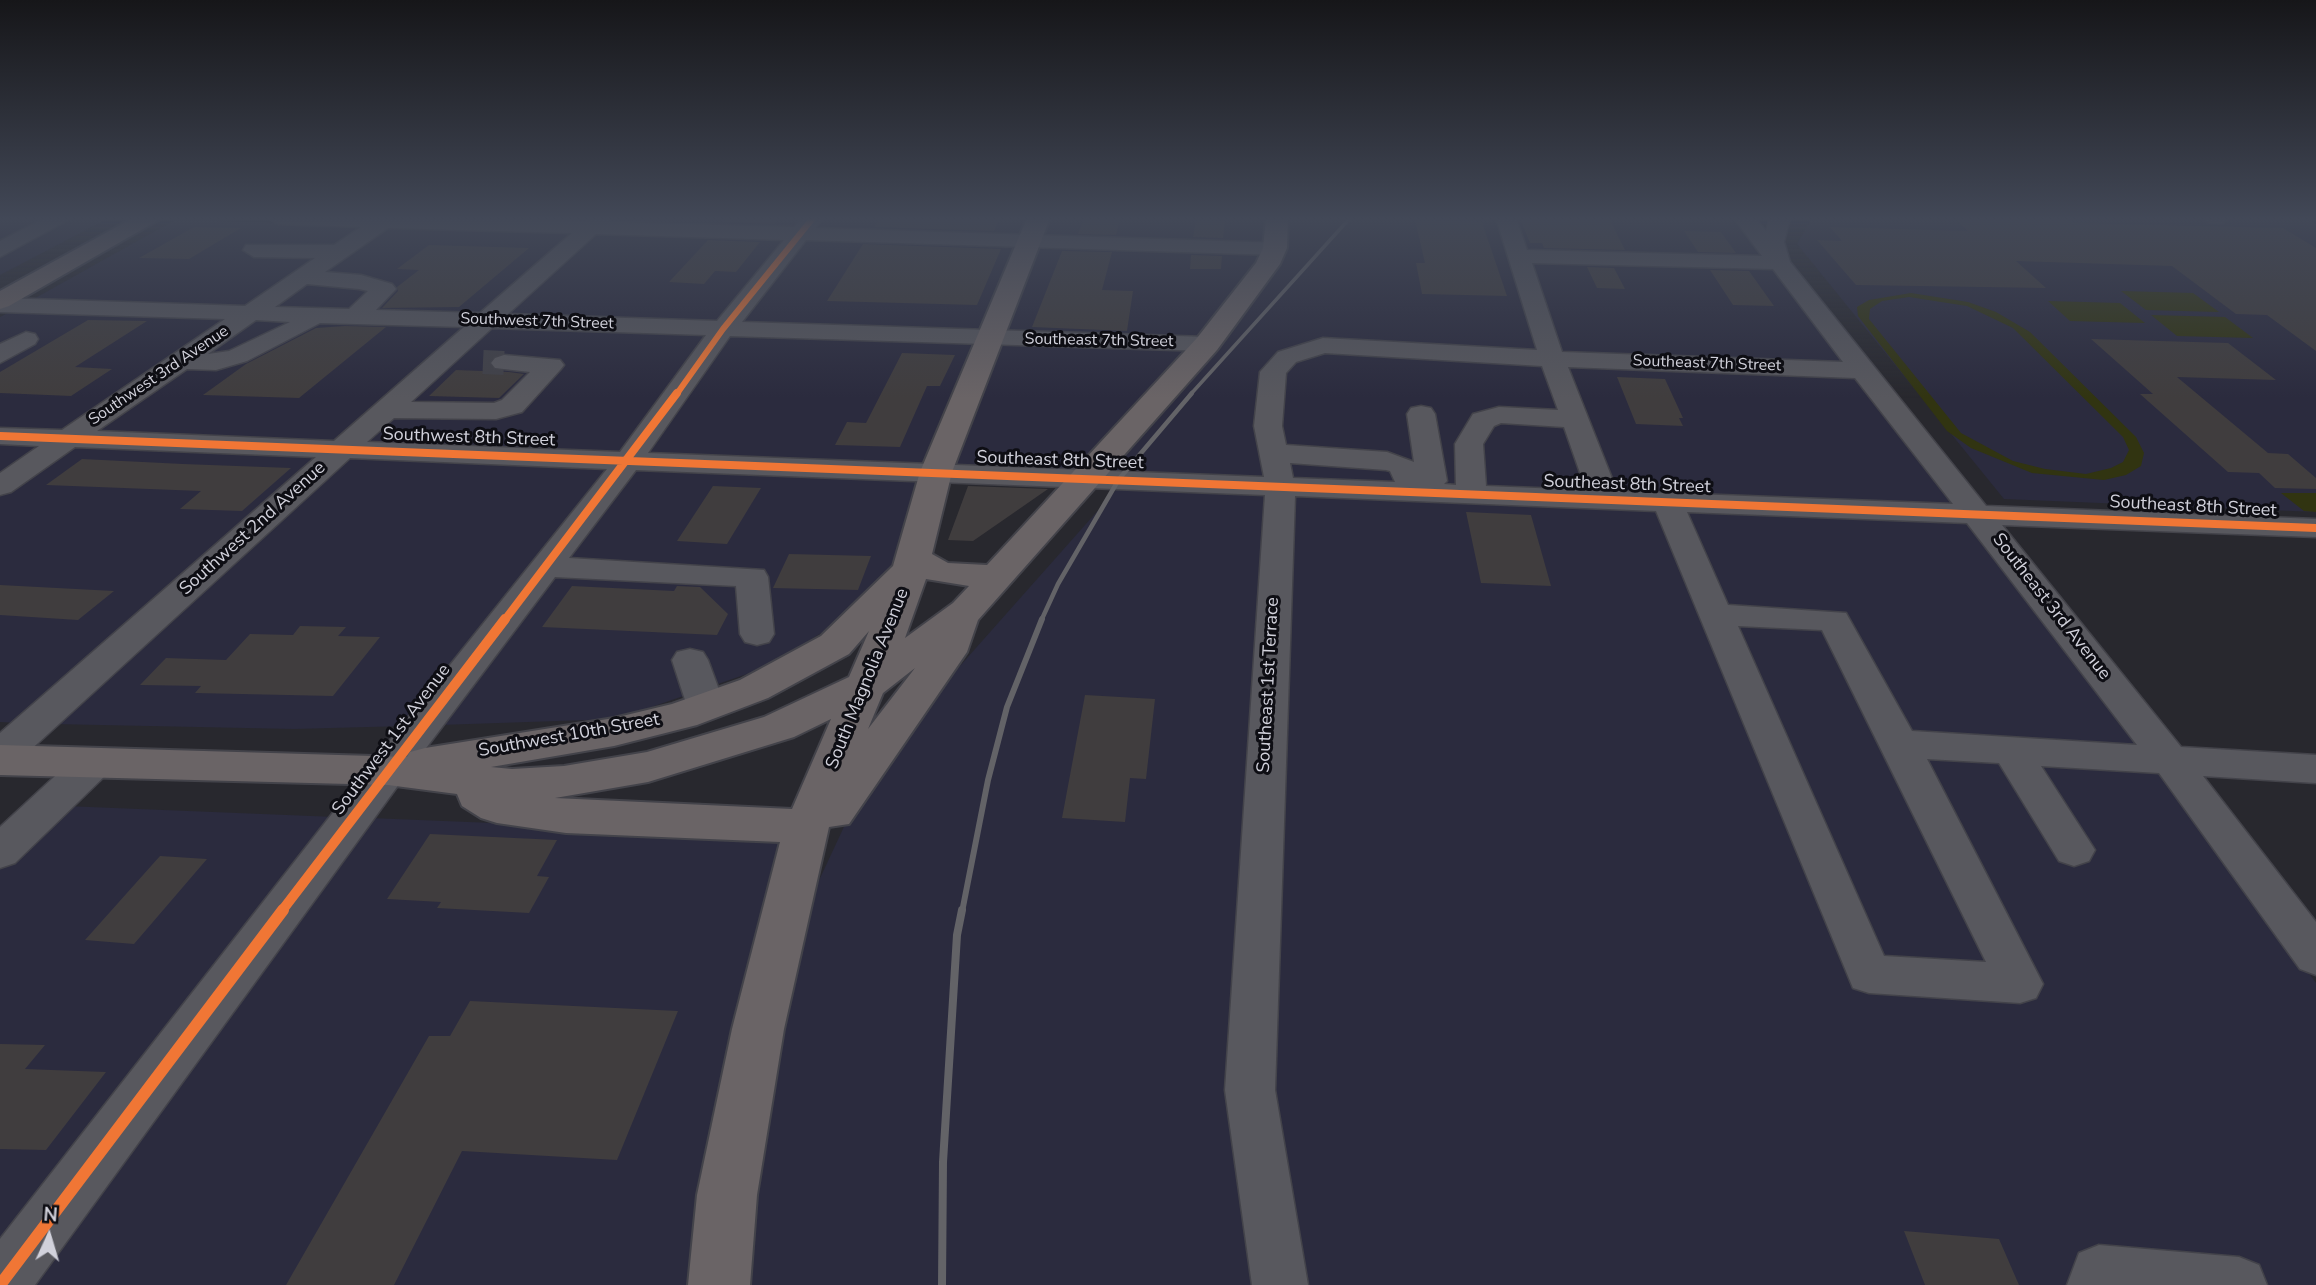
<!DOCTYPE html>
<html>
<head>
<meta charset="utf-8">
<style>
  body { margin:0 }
  #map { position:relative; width:2316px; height:1285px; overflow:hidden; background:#28282e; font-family:"Nunito Sans",sans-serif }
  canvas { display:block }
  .north { position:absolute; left:14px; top:1201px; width:70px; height:70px; -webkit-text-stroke:5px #0e0e14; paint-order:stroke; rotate:4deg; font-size:19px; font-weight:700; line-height:28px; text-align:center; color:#d1d1db }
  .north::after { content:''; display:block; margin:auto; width:24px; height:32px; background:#d1d1db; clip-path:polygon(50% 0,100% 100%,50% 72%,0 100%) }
</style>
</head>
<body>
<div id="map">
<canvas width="2316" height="1285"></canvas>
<div class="north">N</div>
</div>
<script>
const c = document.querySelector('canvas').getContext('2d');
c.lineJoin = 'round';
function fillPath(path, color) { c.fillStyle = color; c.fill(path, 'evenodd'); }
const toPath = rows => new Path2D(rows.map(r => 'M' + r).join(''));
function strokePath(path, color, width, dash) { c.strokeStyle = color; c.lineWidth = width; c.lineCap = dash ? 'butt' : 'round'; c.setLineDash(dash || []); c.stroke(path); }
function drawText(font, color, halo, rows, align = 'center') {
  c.font = font + ' "Nunito Sans",sans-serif'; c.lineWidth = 6; c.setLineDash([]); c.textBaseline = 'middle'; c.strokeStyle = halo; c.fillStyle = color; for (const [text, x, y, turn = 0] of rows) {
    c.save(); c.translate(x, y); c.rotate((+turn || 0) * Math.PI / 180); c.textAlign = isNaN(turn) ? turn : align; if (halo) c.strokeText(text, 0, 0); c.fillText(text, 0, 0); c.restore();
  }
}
fillPath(toPath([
  [0,218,109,218,0,275],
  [609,218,804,218,795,230,603,224],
  [822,218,1030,218,1022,236,813,231],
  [1048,218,1268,218,1266,243,1041,236],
  [1286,218,1497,218,1539,353,1281,352,1266,477,1110,471,1218,349],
  [1515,218,1735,218,1766,258,1527,252],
  [1812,218,2307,218,2316,224,2316,512,2004,499,1797,244],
  [175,220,370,225,250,306,30,301],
  [387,225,577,231,483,314,270,307],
  [595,231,788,238,717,324,503,315],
  [806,239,1019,244,981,333,738,324],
  [1038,245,1264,252,1259,263,1200,338,1003,333],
  [1530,261,1773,267,1846,363,1561,354],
  [12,311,236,316,68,430,0,429,0,317],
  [256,317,471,325,340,441,91,431],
  [492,326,709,334,621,453,363,442],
  [730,335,977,344,927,464,645,454],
  [999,344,1191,349,1082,470,951,465],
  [1327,351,1543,364,1588,492,1291,478,1280,426,1284,374,1296,361],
  [1566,365,1855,375,1957,504,1615,493],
  [0,444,48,444,0,477],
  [71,445,324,455,20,723,0,722,0,495],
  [347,456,609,468,406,726,294,729,52,724],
  [634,469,921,479,901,551,895,554,897,563,850,615,767,667,617,719,440,725],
  [1117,489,1266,493,1228,1088,1256,1285,744,1285,751,1191,808,904,856,801,928,702],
  [1293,494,1970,521,2157,766,2316,983,2316,1285,1305,1285,1272,1090],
  [65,806,336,817,0,1253,0,869],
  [370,818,493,823,556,831,785,840,694,1285,25,1285]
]), '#2b2b3e');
fillPath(toPath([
  [2121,291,2193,293,2219,312,2146,310],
  [1911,293,1968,302,1996,312,2030,332,2136,437,2144,453,2141,466,2126,475,2104,480,2032,473,1971,448,1947,431,1858,316,1857,307,1869,300],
  [1909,297,1967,306,2013,328,2123,437,2129,450,2123,462,2111,468,2086,474,2045,469,2013,461,1961,433,1869,319,1870,309,1882,301],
  [2048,301,2120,303,2145,323,2070,321],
  [2151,315,2225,317,2253,338,2177,336],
  [2281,493,2316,493,2316,512,2304,511]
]), '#313411');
fillPath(toPath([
  [728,218,779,218,775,224,724,222],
  [880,218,1000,218,994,231,874,227],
  [1084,218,1120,218,1116,235,1078,234],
  [1520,218,1609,218,1625,250,1544,248,1542,243,1530,243],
  [1954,218,2068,218,2074,223,2283,228,2316,248,2316,351,2267,315,2236,314,2172,266,2016,261,2046,288,1856,285,1817,240,1842,241,1830,227,1968,231],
  [1196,220,1225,221,1223,238,1193,237],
  [1415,220,1482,222,1507,296,1422,294,1416,263,1425,263],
  [194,227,241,228,189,259,139,258],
  [1684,231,1721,232,1736,253,1698,252],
  [708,240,760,242,736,272,715,271,704,284,669,282],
  [863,244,1001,249,977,305,827,301],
  [429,245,529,248,459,307,382,308,398,291,397,287,419,270,397,269],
  [1062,251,1112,252,1102,290,1133,291,1127,331,1032,327],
  [1191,255,1222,256,1221,269,1190,269],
  [1587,267,1614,268,1625,289,1597,288],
  [1710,270,1749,271,1774,306,1733,305],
  [88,320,147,321,75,367,112,369,71,396,0,393,0,372],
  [345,326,386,327,299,398,203,395,246,364,316,328],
  [2091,339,2228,343,2276,380,2177,377,2268,453,2288,454,2316,478,2316,489,2275,488,2259,473,2228,472,2140,394,2153,394],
  [902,353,955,355,940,386,927,386,900,447,835,445,847,422,866,423],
  [456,370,509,372,524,374,499,398,429,396],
  [1617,377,1665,379,1683,418,1679,418,1683,426,1636,424],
  [82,459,183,464,291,468,242,511,180,509,201,491,46,485],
  [713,486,761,488,727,544,677,541],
  [968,486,1048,489,973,541,948,540],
  [1466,512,1531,515,1551,586,1481,583],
  [789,554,871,556,858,590,773,588],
  [0,585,114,591,78,620,0,615],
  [572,586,674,591,677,586,700,587,728,614,717,635,542,627],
  [300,626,346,627,338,636,380,637,333,696,195,693,201,686,140,685,166,658,226,660,250,634,293,635],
  [1085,695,1155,699,1146,779,1130,778,1125,822,1062,818],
  [430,834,557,840,537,876,549,877,529,913,437,908,441,902,387,899],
  [160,856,207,859,134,944,85,940],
  [470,1001,678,1011,617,1160,462,1151,394,1285,286,1285,429,1036,450,1036],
  [0,1044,45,1045,25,1069,106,1072,46,1150,0,1149],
  [1904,1231,1999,1239,2019,1285,1925,1285]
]), '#403d3e');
strokePath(toPath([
  [483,362,504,363]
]), '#414148', 24, [24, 11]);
const minor = toPath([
  [45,218,72,218,0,257,0,241,45,218],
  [268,218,585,221,610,218,609,222,794,227,802,218,823,218,816,228,1283,243,1286,248,1275,255,806,240,742,322,1207,337,1216,339,1219,344,1216,349,1207,351,730,336,648,453,1264,477,1254,426,1260,372,1278,352,1323,338,1537,350,1496,218,1516,218,1527,250,1762,256,1734,218,1755,218,1766,231,1770,218,1790,218,1784,242,1790,262,1986,506,2316,519,2316,537,2002,525,2181,747,2316,755,2316,783,2203,776,2316,922,2316,975,2300,969,2159,773,2041,766,2095,850,2089,861,2074,866,2059,861,1999,763,1927,759,2043,984,2036,998,2020,1003,1869,993,1853,988,1656,511,1295,496,1275,1090,1308,1285,1252,1285,1225,1090,1265,495,636,470,569,558,764,570,768,577,774,634,769,642,757,645,745,642,740,634,736,586,555,577,402,780,35,1285,0,1285,0,1239,374,760,607,469,350,458,14,765,0,769,0,733,316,457,75,447,11,492,0,495,0,473,39,446,0,444,0,428,62,430,225,319,0,312,0,298,245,306,315,258,254,257,243,250,246,245,334,245,361,227,278,224,268,218],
  [388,228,572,233,480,313,376,310,396,289,392,284,361,275,325,272,388,228],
  [596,234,784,240,717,321,508,314,596,234],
  [1532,263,1773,269,1843,362,1562,352,1532,263],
  [307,284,359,289,368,291,349,309,275,307,307,284],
  [256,320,290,322,229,351,208,354,256,320],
  [320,323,464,327,334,441,97,431,187,369,216,370,247,361,320,323],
  [492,328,706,335,620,452,367,442,394,418,496,419,522,412,560,370,564,365,560,360,504,355,495,358,491,363,495,368,530,372,502,400,494,403,411,402,492,328],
  [1325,353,1542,366,1558,410,1499,407,1473,414,1455,444,1456,485,1444,484,1447,481,1435,414,1431,408,1421,406,1411,408,1407,414,1414,462,1387,452,1286,445,1282,426,1286,373,1296,362,1325,353],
  [1568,367,1855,378,1953,504,1617,491,1568,367],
  [1501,423,1564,427,1586,490,1486,486,1483,444,1494,426,1501,423],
  [1290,463,1386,470,1390,471,1395,482,1293,478,1290,463],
  [1687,512,1967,523,2137,745,1912,731,1846,613,1728,605,1687,512],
  [1738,626,1822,630,1986,962,1884,956,1738,626],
  [2204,218,2231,218,2221,224,2207,222,2204,218],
  [26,332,35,334,38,339,35,344,0,363,0,344,26,332],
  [690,649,703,652,708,660,725,706,719,715,706,718,693,715,687,706,672,660,677,652,690,649],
  [95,748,109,752,115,762,109,772,15,863,0,868,0,827,81,752,95,748],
  [2099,1245,2239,1257,2259,1265,2267,1285,2067,1285,2079,1253,2099,1245]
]);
const major = toPath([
  [1027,218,1050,218,952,472,932,554,948,563,987,565,1197,338,1256,263,1263,248,1266,218,1288,218,1287,248,1280,264,1217,350,978,620,967,652,849,824,829,827,784,1029,757,1195,750,1285,688,1285,697,1195,732,1029,780,842,566,833,497,823,481,818,462,806,457,794,388,785,0,775,0,745,407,757,410,752,425,748,614,718,672,704,740,680,821,636,893,566,920,472,1027,218],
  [926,579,969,586,953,603,905,638,926,579],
  [869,631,849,677,764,717,647,752,564,766,512,769,491,767,614,746,697,725,768,698,849,654,869,631],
  [915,668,868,729,883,693,915,668],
  [831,719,792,809,555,798,648,782,794,737,831,719]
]);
const highway = toPath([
  [133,218,162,218,9,306,0,309,0,291,133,218]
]);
strokePath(minor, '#43434a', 3);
strokePath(major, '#43434a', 4);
strokePath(highway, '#43434a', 4);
fillPath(minor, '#58585e');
fillPath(major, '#6a6466');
fillPath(highway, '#6b6464');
strokePath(toPath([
  [1190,395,1350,218]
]), '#636367', 3.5);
strokePath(toPath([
  [1041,621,1058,584,1119,479,1192,393]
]), '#636367', 4.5);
strokePath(toPath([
  [962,912,988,780,1007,707,1042,619]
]), '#636367', 6);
strokePath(toPath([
  [942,1285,943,1162,957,935,962,910]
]), '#636367', 8);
strokePath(toPath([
  [676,395,723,329,813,218]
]), '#f07635', 6);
strokePath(toPath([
  [0,436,2316,528],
  [504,621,677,393]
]), '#f07635', 8);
strokePath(toPath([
  [281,912,505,619]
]), '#f07635', 10);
strokePath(toPath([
  [0,1285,283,910]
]), '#f07635', 12);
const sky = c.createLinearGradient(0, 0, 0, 398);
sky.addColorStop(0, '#161619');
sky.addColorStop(0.55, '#424857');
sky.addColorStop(1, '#42485700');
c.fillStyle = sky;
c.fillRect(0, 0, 2316, 398);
drawText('16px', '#d1d1db', '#0e0e14', [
  ["Southwest 7th Street",537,322,2],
  ["Southeast 7th Street",1099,341,1],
  ["Southeast 7th Street",1707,364,2],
  ["Southwest 3rd Avenue",159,376,-34]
]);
drawText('18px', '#d1d1db', '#0e0e14', [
  ["Southwest 8th Street",469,438,2],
  ["Southeast 8th Street",1060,461,2],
  ["Southeast 8th Street",1627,485,2],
  ["Southeast 8th Street",2193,507,3],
  ["Southwest 2nd Avenue",253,529,-42],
  ["Southeast 3rd Avenue",2051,607,52],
  ["South Magnolia Avenue",868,679,-68],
  ["Southeast 1st Terrace",1269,685,-87],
  ["Southwest 10th Street",569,736,-10],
  ["Southwest 1st Avenue",392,740,-53]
]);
</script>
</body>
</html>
